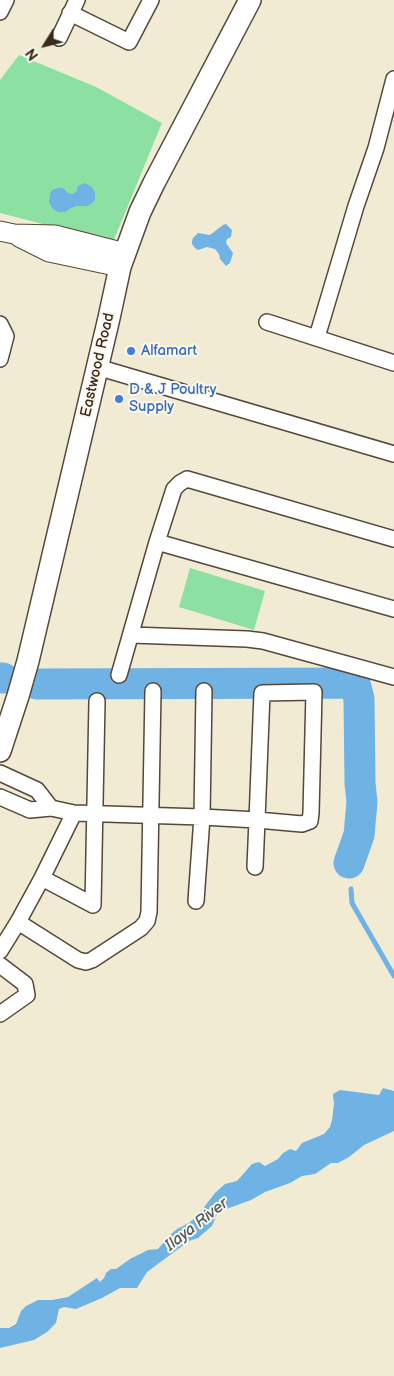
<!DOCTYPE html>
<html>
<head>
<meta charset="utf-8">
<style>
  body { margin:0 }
  #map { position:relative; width:394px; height:1376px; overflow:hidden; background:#f2ebd3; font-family:"Balsamiq Sans",sans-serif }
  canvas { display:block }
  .north { position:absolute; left:20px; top:20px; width:50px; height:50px; -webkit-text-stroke:4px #fbf7ec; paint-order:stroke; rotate:234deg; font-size:14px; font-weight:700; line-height:20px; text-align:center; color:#3b2a1e }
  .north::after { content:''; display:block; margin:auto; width:18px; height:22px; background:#3b2a1e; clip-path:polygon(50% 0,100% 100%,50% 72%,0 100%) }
</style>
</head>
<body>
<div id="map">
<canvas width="394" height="1376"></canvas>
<div class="north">N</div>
</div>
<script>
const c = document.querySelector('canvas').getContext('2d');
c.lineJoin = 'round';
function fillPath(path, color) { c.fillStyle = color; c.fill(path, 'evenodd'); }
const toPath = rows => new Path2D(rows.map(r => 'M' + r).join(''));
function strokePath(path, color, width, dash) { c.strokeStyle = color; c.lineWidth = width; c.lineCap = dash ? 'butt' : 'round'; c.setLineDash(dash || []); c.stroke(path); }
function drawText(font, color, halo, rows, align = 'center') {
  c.font = font + ' "Balsamiq Sans",sans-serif'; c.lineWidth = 4; c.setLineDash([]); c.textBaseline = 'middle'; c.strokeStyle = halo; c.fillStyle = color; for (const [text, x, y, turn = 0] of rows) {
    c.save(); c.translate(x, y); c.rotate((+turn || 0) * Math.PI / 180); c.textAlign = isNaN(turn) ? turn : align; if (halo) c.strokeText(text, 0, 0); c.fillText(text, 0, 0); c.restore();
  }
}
fillPath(toPath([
  [19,55,96,87,162,123,113,242,0,213,0,80],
  [190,568,265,591,254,630,179,607]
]), '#8ce0a2');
fillPath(toPath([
  [85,183,92,187,95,193,95,200,91,204,87,206,77,206,71,208,65,212,58,212,53,209,49,202,50,194,52,190,58,188,63,188,68,193,72,194,76,192,78,186],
  [226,224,232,230,231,237,227,239,226,243,233,253,230,263,226,266,220,259,219,254,215,249,207,247,198,250,195,248,192,244,192,241,193,238,198,233,210,235,223,225],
  [383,1088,394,1091,394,1131,364,1145,349,1157,338,1163,331,1163,315,1174,302,1176,290,1183,265,1192,251,1200,229,1208,217,1214,212,1226,198,1238,189,1241,147,1272,137,1288,120,1288,102,1298,76,1309,64,1307,59,1309,56,1323,47,1332,34,1340,0,1348,0,1328,9,1328,16,1324,21,1311,26,1306,38,1300,52,1300,68,1297,97,1278,100,1282,104,1278,106,1273,111,1269,116,1269,130,1259,148,1250,158,1249,169,1236,177,1229,189,1223,198,1215,215,1193,225,1184,237,1181,252,1164,259,1162,265,1166,278,1159,283,1153,290,1149,296,1151,302,1143,324,1134,330,1127,332,1120,334,1104,333,1094,340,1090,379,1095]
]), '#6fb3e5');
strokePath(toPath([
  [351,889,352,903,394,976]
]), '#6fb3e5', 5);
strokePath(toPath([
  [0,678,3,678],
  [37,684,355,683,359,699,360,783,362,802,359,835,349,863]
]), '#6fb3e5', 31);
const minor = toPath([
  [0,12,6,0],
  [70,13,129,42,151,0],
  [59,38,77,0],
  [267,322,394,363],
  [0,324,6,336,0,359],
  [317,337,356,206,376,148,394,79],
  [97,367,394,454],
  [157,542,394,609],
  [131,635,247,639,263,641,394,677],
  [119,675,157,542,174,489,180,483,187,479,394,539],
  [0,773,37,790,51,808],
  [0,797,30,810,51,808,74,813,202,817,257,820,302,824,310,821,311,813,314,692,262,693,257,820,255,867],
  [42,878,93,905,97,701],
  [196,901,202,817,204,691],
  [18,922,78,960,86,962,92,960,141,928,147,921,149,912,153,691],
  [0,951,18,922,42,878,74,813],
  [0,965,25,984,27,995,0,1014]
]);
const tertiary = toPath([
  [0,231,14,234,55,235,125,253],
  [19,237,49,252,120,267]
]);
const secondary = toPath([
  [0,751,18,696,28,661,109,318,120,267,140,212,154,183,250,0]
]);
strokePath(minor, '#564739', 18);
strokePath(tertiary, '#564739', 21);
strokePath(secondary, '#564739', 24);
strokePath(minor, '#fff', 15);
strokePath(tertiary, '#fff', 19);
strokePath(secondary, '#fff', 21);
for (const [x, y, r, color] of [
  [131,351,5,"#3f7fe0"],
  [119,399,5,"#3f7fe0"]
]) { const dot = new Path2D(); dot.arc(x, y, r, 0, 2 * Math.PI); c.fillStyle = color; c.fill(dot); strokePath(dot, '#fbf7ec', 2); }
drawText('15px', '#366cbe', '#fbf7ec', [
  ["Alfamart",141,351],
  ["D & J Poultry",129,390],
  ["Supply",129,407]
], 'left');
drawText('15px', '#3b2a1e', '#fbf7ec', [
  ["Eastwood Road",98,365,-77]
]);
drawText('italic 16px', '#4d5a64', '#fbf7ec', [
  ["Ilaya River",197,1225,-38]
]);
</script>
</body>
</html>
